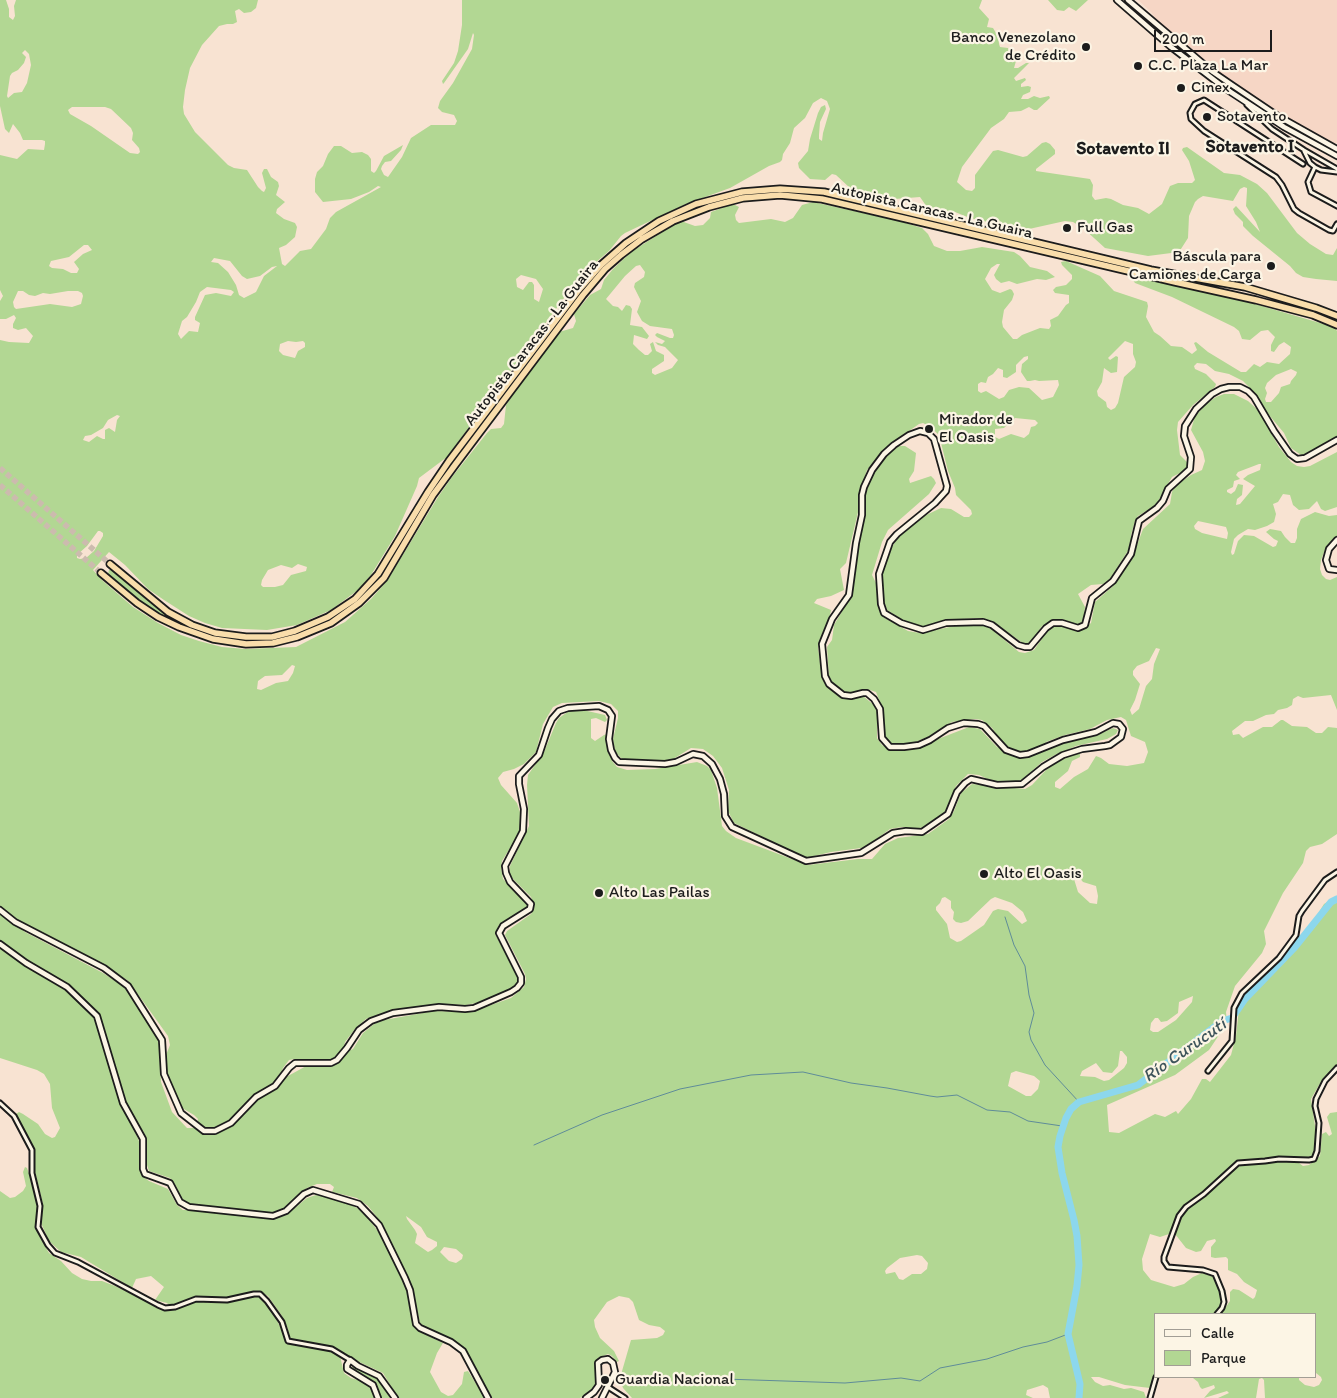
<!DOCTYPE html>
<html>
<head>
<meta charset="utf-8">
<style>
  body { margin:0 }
  #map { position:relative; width:1337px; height:1398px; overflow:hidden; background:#f8e3d2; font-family:Itim,sans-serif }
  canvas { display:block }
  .legend { position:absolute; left:1154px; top:1313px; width:162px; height:65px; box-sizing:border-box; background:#fcf5e5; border:1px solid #a29e95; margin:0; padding:6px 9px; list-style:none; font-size:15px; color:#1c1c1c }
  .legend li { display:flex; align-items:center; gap:10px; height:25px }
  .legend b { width:25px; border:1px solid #a29e95 }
  .scale { position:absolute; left:1154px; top:30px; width:118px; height:22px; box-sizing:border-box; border:2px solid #1c1c1c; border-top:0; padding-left:6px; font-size:15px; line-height:18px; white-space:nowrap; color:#1c1c1c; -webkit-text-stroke:4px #fcf5e5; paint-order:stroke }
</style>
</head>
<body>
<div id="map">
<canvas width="1337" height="1398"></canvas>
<ul class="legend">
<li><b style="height:6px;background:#fcf5e5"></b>Calle</li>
<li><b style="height:14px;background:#b2d793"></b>Parque</li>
</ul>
<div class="scale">200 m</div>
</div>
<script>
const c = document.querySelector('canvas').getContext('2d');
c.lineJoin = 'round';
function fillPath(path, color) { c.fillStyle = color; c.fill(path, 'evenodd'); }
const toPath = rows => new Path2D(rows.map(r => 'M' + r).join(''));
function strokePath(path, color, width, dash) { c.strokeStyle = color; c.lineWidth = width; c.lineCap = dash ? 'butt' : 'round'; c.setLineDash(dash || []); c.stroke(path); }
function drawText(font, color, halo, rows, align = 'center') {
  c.font = font + ' Itim,sans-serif'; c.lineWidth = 4.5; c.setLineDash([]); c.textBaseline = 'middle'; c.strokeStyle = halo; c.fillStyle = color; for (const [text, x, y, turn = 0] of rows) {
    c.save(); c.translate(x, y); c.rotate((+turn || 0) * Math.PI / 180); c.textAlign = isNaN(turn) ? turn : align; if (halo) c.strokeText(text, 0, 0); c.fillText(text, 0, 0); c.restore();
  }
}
fillPath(toPath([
  [1138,0,1337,0,1337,143,1333,143,1300,125,1235,85,1203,61,1155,18,1151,12]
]), '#f6d6c5');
fillPath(toPath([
  [0,0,6,0,9,9,9,17,13,20,15,16,14,6,16,0,258,0,256,8,251,12,244,13,239,9,235,11,237,22,233,24,227,24,219,26,202,45,190,68,185,90,183,107,184,114,195,132,228,165,234,168,247,170,258,187,262,191,264,192,266,188,262,173,264,169,267,169,271,177,278,182,279,186,276,195,285,202,277,209,276,213,284,219,295,223,297,227,295,237,286,245,279,248,282,264,285,266,300,251,311,249,326,229,330,218,336,212,381,187,378,186,369,192,351,199,323,202,315,192,315,179,317,172,323,166,328,154,334,146,341,146,352,153,362,152,368,155,371,159,371,171,374,173,376,171,384,156,403,145,401,150,391,161,385,162,382,166,381,169,384,175,388,177,402,157,411,138,431,125,455,125,457,121,454,115,442,112,438,108,440,101,453,83,472,49,474,35,473,33,468,49,444,83,443,84,442,81,454,63,458,51,462,25,462,0,982,0,979,8,989,19,987,27,993,28,996,33,998,34,999,44,1000,47,1008,48,1009,51,1007,57,1010,59,1015,54,1019,53,1019,58,1016,61,1014,68,1018,68,1026,63,1029,63,1014,78,1016,81,1025,78,1026,80,1021,84,1021,87,1028,86,1031,87,1030,92,1023,95,1021,99,1028,99,1034,96,1040,98,1049,96,1050,98,1037,110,1034,110,1029,107,1021,111,1009,112,1004,119,991,128,962,167,957,182,966,190,972,191,975,188,975,175,993,151,998,150,1023,157,1027,156,1042,143,1046,142,1050,144,1055,150,1055,154,1036,169,1036,171,1090,179,1093,185,1092,196,1095,200,1106,198,1111,199,1123,205,1138,208,1149,214,1162,204,1170,186,1178,183,1192,183,1195,180,1189,161,1182,150,1183,148,1187,147,1224,173,1240,175,1257,184,1267,193,1297,233,1310,244,1326,254,1333,255,1337,248,1337,281,1316,279,1303,277,1296,273,1290,266,1253,236,1243,226,1243,222,1235,214,1233,209,1236,206,1260,232,1256,222,1246,206,1247,191,1247,188,1244,187,1240,189,1233,201,1203,196,1198,199,1195,202,1189,216,1188,238,1179,252,1148,256,1105,248,1083,228,1073,222,1065,221,1029,229,1015,228,970,218,955,212,945,213,934,211,927,207,920,197,895,199,861,194,850,188,836,175,832,174,825,180,810,179,799,168,798,163,808,151,810,139,818,113,821,107,825,105,826,109,820,122,819,135,819,139,822,141,823,133,830,109,827,101,821,98,813,103,805,118,794,128,790,143,783,154,782,160,780,162,769,166,730,188,686,204,625,233,621,236,609,251,581,275,447,457,419,478,417,486,395,536,371,575,358,590,331,610,297,625,267,630,222,628,205,623,189,616,164,600,148,589,125,565,109,552,93,570,103,581,133,607,158,623,181,635,199,641,222,647,245,649,296,647,345,622,371,599,387,581,438,497,452,477,487,433,491,429,501,428,504,424,506,405,522,381,559,332,573,328,576,321,574,314,590,295,601,289,604,280,613,269,631,252,667,229,681,221,695,226,703,225,710,218,711,212,733,204,739,207,735,215,736,220,739,223,771,219,785,222,793,218,802,205,813,202,899,221,922,228,928,234,934,246,947,251,960,251,982,247,1014,252,1020,256,1030,267,1047,271,1055,277,1046,280,1037,279,1017,284,1009,281,1001,283,996,279,994,275,1000,264,997,264,991,268,985,279,992,290,1000,293,1010,289,1012,290,1014,294,1012,300,1004,310,1002,322,1003,327,1013,339,1017,339,1022,335,1040,328,1049,329,1051,326,1050,320,1058,316,1066,305,1069,303,1069,295,1055,293,1053,290,1056,287,1066,285,1072,279,1072,275,1062,265,1061,262,1066,261,1100,276,1114,291,1147,302,1148,306,1146,317,1154,332,1160,336,1171,346,1182,347,1192,354,1197,350,1194,343,1196,342,1208,352,1241,372,1246,372,1254,364,1260,367,1267,362,1279,364,1290,354,1291,347,1284,342,1279,345,1274,352,1271,351,1271,345,1275,337,1268,330,1261,331,1250,340,1242,339,1239,331,1234,327,1172,297,1135,283,1132,279,1133,278,1137,277,1248,302,1334,327,1337,331,1337,438,1321,445,1305,455,1301,455,1291,448,1284,433,1264,409,1249,387,1243,381,1229,374,1215,371,1206,364,1197,363,1194,366,1195,369,1206,374,1216,384,1215,387,1193,405,1178,422,1177,430,1180,455,1187,462,1188,466,1182,472,1172,477,1156,505,1138,516,1135,521,1131,535,1131,546,1110,579,1103,584,1091,585,1078,594,1085,607,1084,616,1081,624,1078,625,1061,619,1053,621,1042,626,1031,643,1027,644,1024,644,995,623,982,618,944,620,924,627,919,628,909,624,887,610,882,595,881,573,887,555,899,536,924,516,941,508,951,509,964,517,969,517,972,514,971,510,956,495,955,488,948,471,939,435,929,426,923,423,919,424,889,445,867,470,859,495,859,508,846,563,840,569,844,590,831,596,817,599,814,603,831,610,830,615,820,639,818,648,822,675,825,684,842,696,863,696,874,705,877,712,877,738,882,745,891,750,908,749,920,746,969,727,980,729,997,747,1001,748,1001,741,992,728,982,720,975,719,952,722,932,735,911,744,891,744,885,736,882,707,876,692,867,689,852,692,846,692,833,684,829,678,827,647,832,640,834,625,851,596,866,487,874,470,893,449,899,446,905,446,916,453,914,471,909,479,910,483,931,476,934,479,936,483,929,494,888,530,882,542,872,575,876,583,878,607,883,617,908,631,920,633,955,626,981,625,990,628,1019,652,1025,653,1034,650,1047,631,1051,627,1062,627,1082,630,1091,623,1095,602,1113,586,1133,556,1143,529,1170,504,1172,492,1175,486,1191,475,1202,470,1205,461,1203,452,1191,430,1195,416,1206,404,1216,397,1224,394,1234,394,1248,401,1258,410,1279,447,1291,462,1297,466,1304,467,1310,466,1337,452,1337,507,1325,511,1321,509,1317,501,1309,509,1299,510,1293,505,1290,495,1283,494,1278,502,1273,504,1276,514,1274,522,1267,526,1255,530,1248,529,1238,535,1234,539,1231,552,1232,555,1234,554,1238,541,1244,535,1254,536,1273,547,1276,546,1278,541,1274,539,1266,532,1270,529,1281,531,1285,537,1291,543,1295,543,1297,538,1297,529,1301,519,1315,512,1329,516,1337,515,1337,536,1326,547,1321,560,1320,569,1322,575,1326,579,1330,580,1337,577,1337,710,1331,695,1303,698,1298,696,1293,699,1292,705,1287,708,1278,710,1274,714,1266,715,1253,721,1245,721,1232,731,1233,735,1239,734,1243,738,1263,727,1272,727,1281,720,1283,720,1292,726,1307,727,1316,733,1322,733,1328,727,1337,728,1337,834,1322,844,1310,847,1306,851,1303,863,1283,893,1264,931,1266,944,1262,953,1235,986,1226,1012,1227,1023,1209,1050,1175,1075,1107,1105,1109,1132,1119,1133,1155,1114,1165,1117,1176,1111,1178,1114,1191,1099,1202,1079,1206,1079,1210,1082,1231,1055,1236,1036,1239,1009,1242,998,1285,962,1294,945,1305,938,1315,927,1317,923,1319,912,1324,904,1337,896,1337,1065,1319,1085,1311,1099,1315,1126,1315,1153,1312,1156,1303,1158,1299,1163,1303,1166,1309,1165,1320,1156,1322,1134,1326,1132,1329,1136,1332,1134,1327,1117,1330,1113,1337,1112,1337,1398,1265,1398,1264,1380,1262,1378,1259,1379,1256,1398,1218,1398,1229,1393,1227,1391,1204,1398,1210,1391,1215,1388,1214,1385,1202,1389,1200,1387,1198,1382,1193,1378,1299,1377,1299,1380,1305,1385,1314,1387,1319,1385,1322,1380,1321,1377,1316,1373,1316,1314,1221,1314,1230,1301,1230,1292,1233,1289,1239,1290,1253,1299,1255,1297,1257,1290,1244,1282,1237,1274,1228,1270,1228,1259,1226,1257,1215,1258,1211,1257,1211,1247,1216,1241,1215,1239,1207,1241,1201,1251,1196,1252,1186,1248,1175,1234,1175,1229,1184,1211,1207,1195,1234,1167,1233,1165,1212,1185,1183,1206,1169,1234,1160,1237,1150,1234,1142,1259,1143,1270,1151,1280,1174,1287,1184,1284,1193,1277,1202,1273,1212,1276,1216,1281,1221,1298,1221,1303,1218,1310,1213,1314,1156,1314,1156,1367,1150,1388,1125,1385,1099,1377,1091,1377,1095,1382,1103,1386,1110,1385,1124,1389,1131,1388,1144,1392,1146,1398,1050,1398,1048,1388,1043,1385,1027,1390,1026,1395,1033,1398,632,1398,623,1388,620,1378,631,1340,657,1338,663,1335,665,1331,660,1327,649,1325,639,1320,633,1302,629,1298,619,1296,607,1302,594,1320,595,1327,600,1338,614,1351,619,1361,617,1362,612,1356,608,1354,598,1358,595,1363,597,1384,594,1389,580,1398,492,1398,466,1352,456,1342,425,1327,420,1323,412,1286,393,1245,376,1216,368,1206,357,1198,332,1192,334,1187,330,1184,317,1184,307,1188,285,1209,272,1217,275,1218,286,1215,307,1198,316,1195,343,1201,363,1211,380,1234,397,1267,406,1286,412,1320,415,1327,421,1332,443,1343,437,1353,430,1372,441,1392,448,1396,453,1395,462,1384,464,1372,468,1371,485,1398,398,1398,383,1373,357,1361,338,1349,313,1342,310,1343,309,1346,327,1350,340,1356,344,1373,351,1378,361,1381,371,1386,375,1398,0,1398,0,1191,10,1198,15,1197,23,1191,26,1186,23,1172,25,1167,27,1168,34,1188,38,1206,36,1226,40,1237,49,1253,61,1261,72,1273,82,1279,91,1281,102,1281,115,1286,157,1306,171,1307,167,1303,155,1300,164,1287,151,1276,136,1279,132,1288,81,1257,61,1252,49,1241,41,1223,43,1204,35,1172,35,1151,16,1114,19,1112,23,1114,38,1124,45,1134,52,1138,55,1137,60,1128,52,1108,50,1084,44,1074,37,1070,0,1058,0,340,9,342,29,343,33,336,26,328,18,330,13,328,13,324,16,318,14,315,6,319,0,319,0,301,3,296,0,290,0,155,17,159,28,149,44,150,45,144,45,141,42,140,23,140,20,133,13,124,9,133,5,129,0,106],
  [25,50,29,54,31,65,27,83,22,92,14,93,8,98,7,96,10,76,12,73,18,70,24,63,26,57,22,53],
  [72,107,105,107,111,109,131,128,133,133,132,140,139,148,140,152,138,154,130,153,91,126,70,114,68,110],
  [84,245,88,245,92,250,83,254,74,262,79,269,77,273,71,273,63,269,52,268,49,266,51,261,69,257],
  [214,258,230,261,242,276,247,279,260,276,272,267,277,266,264,276,256,292,244,298,239,295,236,285,228,272,218,263,211,262],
  [640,265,645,272,644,277,635,283,634,287,641,301,637,312,642,321,650,326,672,329,674,335,673,338,670,338,657,333,655,335,657,337,665,341,662,344,655,342,658,345,665,347,678,360,672,368,655,375,652,373,652,369,664,361,664,355,656,351,653,342,650,344,652,351,648,355,645,355,639,350,633,344,634,335,647,339,649,336,642,327,630,325,632,309,630,306,626,305,622,311,618,307,613,306,606,299,625,276,636,266],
  [521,275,536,279,543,289,539,302,534,299,534,285,532,282,529,282,523,290,517,287,516,279],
  [207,287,231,290,234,292,231,296,216,293,205,295,195,317,195,320,200,323,198,332,189,331,181,339,178,334,182,321,187,317,196,302,200,292],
  [18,291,23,291,29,295,35,296,43,293,50,294,68,291,78,291,82,293,83,296,81,304,72,307,50,304,16,309,14,307,13,302],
  [288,341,296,342,303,341,305,343,305,347,298,351,295,358,283,355,279,351,280,344],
  [1125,341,1133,344,1133,354,1136,362,1135,367,1124,377,1118,403,1115,408,1111,410,1107,407,1106,402,1098,396,1097,391,1102,382,1104,368,1111,373,1117,372,1118,357,1116,356,1110,360,1108,358],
  [1028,356,1028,359,1022,364,1021,372,1027,381,1030,381,1035,380,1039,381,1058,380,1059,385,1053,397,1042,400,1029,388,1019,387,1009,390,1004,397,999,399,986,391,981,393,978,391,978,384,981,382,986,383,988,377,993,374,998,368,1003,370,1003,377,1007,378,1016,372,1016,365,1024,357],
  [1291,369,1297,372,1296,375,1291,381,1290,384,1281,387,1279,393,1271,402,1266,402,1265,399,1267,393,1265,388,1267,383,1276,375],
  [117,415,120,416,117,420,115,432,109,428,105,430,105,439,103,439,97,436,89,442,83,440,85,436,91,435,103,428,108,420],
  [1015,418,1035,420,1038,423,1035,426,1031,427,1029,434,1024,438,1011,434,999,439,995,437,995,429,1004,428,1008,424,1012,424],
  [1259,464,1261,464,1260,470,1248,475,1243,479,1255,486,1240,504,1236,505,1237,499,1242,495,1243,485,1238,484,1235,491,1231,494,1227,492,1227,490,1233,487,1234,481,1240,479,1236,475,1238,472],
  [1198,521,1226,527,1228,533,1227,539,1202,533,1195,529,1194,526],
  [98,531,100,531,103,533,103,536,94,551,86,558,80,559,77,558,77,555,87,546],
  [298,564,307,567,306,571,291,575,283,585,275,587,263,587,261,585,262,580,268,570,281,565,292,568],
  [1156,648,1160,649,1154,664,1152,679,1146,686,1139,709,1132,715,1130,710,1135,700,1140,684,1133,675,1133,671,1137,666,1149,661],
  [292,665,295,666,293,673,288,681,276,683,261,690,257,689,258,681,265,676,282,675],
  [599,701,611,704,618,711,618,718,613,739,615,752,623,760,664,762,670,761,691,748,703,749,713,756,722,768,729,790,728,811,734,823,806,858,831,852,861,848,866,847,890,829,902,827,916,829,923,827,945,812,956,786,968,774,979,775,992,781,1011,783,1022,780,1042,762,1055,755,1076,746,1107,739,1116,734,1118,730,1113,728,1097,735,1073,739,1050,746,1045,745,1046,742,1065,735,1090,729,1107,720,1121,717,1126,720,1131,736,1145,742,1148,752,1144,763,1127,766,1109,764,1101,758,1096,756,1088,769,1074,777,1060,789,1055,787,1055,782,1068,771,1072,761,1080,757,1080,754,1073,754,1056,763,1046,770,1032,785,1025,789,972,784,961,793,954,811,949,819,928,834,898,838,885,844,872,859,858,859,808,865,736,838,726,831,722,826,717,788,711,770,707,766,697,762,655,769,627,770,617,767,612,761,610,754,607,734,604,735,595,741,591,738,591,719,596,718,605,722,607,720,605,715,583,710,569,711,559,718,556,723,544,752,528,775,527,785,529,826,510,866,510,874,512,878,531,897,534,905,534,909,531,914,507,931,505,935,525,974,526,979,524,987,511,998,471,1012,434,1011,384,1020,374,1024,363,1033,353,1049,346,1052,344,1047,345,1042,355,1029,366,1019,380,1014,407,1008,438,1004,466,1005,476,1003,495,996,514,987,518,982,517,974,495,934,499,925,507,920,519,915,526,910,528,905,525,899,503,879,501,868,502,861,520,832,522,818,517,803,501,785,498,778,503,772,514,769,524,764,536,752,543,724,553,707,562,703],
  [1070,866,1083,882,1096,886,1098,896,1097,904,1090,903,1078,892],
  [945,897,951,901,951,908,954,912,953,919,956,922,961,923,968,921,991,899,995,897,1012,903,1023,912,1027,921,1022,924,1008,911,998,909,993,911,984,925,961,941,957,942,950,938,947,924,936,910,936,907,940,903,942,898],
  [23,927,40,933,96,961,127,980,132,986,168,1036,170,1045,166,1055,166,1062,168,1076,182,1108,194,1115,198,1119,196,1128,187,1128,172,1112,161,1082,159,1042,130,994,123,986,103,973,25,932,22,929],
  [1193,996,1192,1002,1176,1020,1158,1032,1153,1032,1150,1030,1151,1023,1155,1018,1158,1018,1161,1022,1167,1021,1178,1013,1179,1002],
  [1120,1051,1122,1051,1127,1057,1127,1063,1124,1068,1109,1080,1104,1081,1095,1077,1080,1076,1082,1071,1096,1063,1103,1072,1112,1073,1118,1066],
  [294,1059,307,1061,308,1065,288,1076,282,1076,281,1073,283,1068,289,1060],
  [1016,1071,1034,1076,1040,1081,1038,1089,1031,1096,1026,1096,1008,1086,1011,1073],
  [137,1126,143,1131,147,1139,147,1165,149,1171,170,1178,176,1186,182,1200,190,1205,203,1206,205,1208,202,1210,183,1210,177,1205,168,1189,149,1181,141,1175,140,1144,134,1128],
  [406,1216,421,1227,427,1237,437,1242,437,1246,432,1250,428,1252,415,1243,417,1234,415,1230,407,1219],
  [444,1247,456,1249,463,1255,462,1259,456,1263,449,1261,440,1252],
  [917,1255,922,1256,928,1263,927,1269,921,1274,912,1274,903,1280,899,1279,895,1272,886,1274,885,1271,887,1268,900,1258],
  [258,1291,268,1296,282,1316,288,1329,286,1333,283,1333,273,1312,261,1297,253,1297,227,1303,208,1303,203,1300,203,1297,231,1297],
  [1048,0,1088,0,1076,11,1069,7,1064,11,1057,10],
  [109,570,112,570,146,599,169,617,185,626,185,627,165,618,140,602,108,574],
  [353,1367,378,1379,392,1398,381,1398,374,1382,352,1370,350,1368]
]), '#b2d793');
strokePath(toPath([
  [1005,917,1014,945,1025,966,1029,995,1034,1013,1029,1032,1031,1040,1045,1065,1079,1102],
  [534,1145,602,1115,680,1089,751,1075,803,1072,851,1083,887,1088,930,1096,937,1097,957,1095,987,1110,1010,1112,1028,1121,1062,1126],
  [708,1378,694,1378,845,1383,901,1378,920,1381,940,1368,987,1359,1023,1347,1047,1342,1068,1334]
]), '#5f8c99', 1);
strokePath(toPath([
  [1079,1398,1080,1384,1068,1334,1077,1286,1079,1265,1077,1236,1074,1220,1062,1173,1058,1147,1060,1136,1066,1118,1071,1109,1079,1102,1138,1085,1222,1021,1232,1018,1245,999,1295,947,1331,902,1337,899]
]), '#8cd7ed', 7);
strokePath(toPath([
  [0,468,110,564],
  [0,485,101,573]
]), '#ccbbae', 5.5, [5.5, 3]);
const street = toPath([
  [1247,105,1272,129,1304,150,1337,169],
  [1304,151,1310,163,1315,167,1321,170,1337,172],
  [1303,164,1204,100,1195,104,1190,113,1191,119,1204,131,1276,177,1282,185,1294,209,1299,213,1329,230,1333,231,1337,224],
  [1315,167,1308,182,1311,192,1337,206],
  [1208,1071,1232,1041,1234,1008,1242,993,1279,958,1296,935,1299,916,1302,911,1325,880,1337,872],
  [0,1103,14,1116,32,1150,32,1173,40,1206,38,1227,48,1245,55,1253,78,1262,158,1305,165,1308,175,1307,196,1299,227,1300,254,1294,260,1294,267,1301,282,1322,288,1341,332,1349,350,1360],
  [1217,1314,1222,1308,1224,1302,1222,1291,1215,1274,1203,1270,1168,1267,1164,1261,1164,1257,1179,1216,1186,1207,1204,1194,1238,1163,1265,1161,1279,1159,1309,1160,1314,1159,1317,1151,1319,1123,1315,1106,1316,1099,1325,1081,1337,1068],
  [608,1387,625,1398],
  [1150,1398,1156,1377]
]);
const secondary = toPath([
  [1117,0,1171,47,1226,89,1284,127,1337,156],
  [1128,0,1213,72,1232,85,1278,116,1337,149],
  [1337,540,1329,549,1326,560,1329,569,1337,570],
  [0,910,15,922,104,968,128,986,162,1040,164,1074,181,1113,204,1131,215,1131,231,1123,256,1097,275,1086,289,1068,295,1063,331,1063,337,1060,347,1048,359,1030,371,1021,393,1013,439,1007,465,1009,474,1008,511,992,517,988,521,983,521,977,499,933,503,926,530,909,531,904,510,882,506,873,505,866,523,831,524,809,519,784,519,776,539,755,548,728,552,719,559,711,568,708,599,706,608,710,612,716,609,739,611,750,615,758,619,762,665,764,676,762,693,754,703,756,712,764,720,779,724,794,725,816,732,827,806,861,861,853,893,833,906,831,922,832,948,814,957,792,965,783,971,779,997,785,1022,784,1043,767,1063,755,1082,749,1105,746,1110,745,1121,737,1123,729,1119,724,1113,723,1096,732,1063,740,1028,754,1020,755,1006,750,984,726,978,724,964,723,948,728,930,740,919,745,904,747,890,747,882,738,880,709,874,699,867,693,863,693,851,696,843,695,829,684,825,676,822,644,832,619,849,595,856,543,862,515,862,495,864,487,872,470,884,454,894,445,909,435,920,431,928,433,934,439,947,486,946,491,935,503,897,534,890,542,879,574,881,604,884,613,901,623,923,630,946,623,983,622,992,625,1018,645,1025,647,1030,647,1046,628,1053,623,1062,623,1078,628,1085,625,1092,598,1113,581,1131,554,1139,521,1157,508,1163,501,1168,489,1190,469,1191,457,1184,436,1185,426,1196,409,1212,394,1221,389,1229,387,1240,387,1248,391,1254,397,1274,431,1290,454,1297,459,1305,458,1337,440],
  [0,944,26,963,67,987,97,1016,123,1103,143,1139,143,1169,145,1174,170,1183,180,1202,189,1207,273,1216,286,1211,304,1194,313,1190,359,1204,379,1225,405,1278,410,1290,416,1324,420,1328,451,1342,463,1351,488,1398],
  [378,1398,373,1385,347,1369,347,1365,350,1360,358,1366,379,1376,395,1398],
  [586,1398,594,1392,599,1385,598,1363,602,1360,608,1359,613,1363,615,1372,602,1398]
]);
const highway = toPath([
  [110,564,168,612,192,625,215,633,246,637,272,637,295,631,328,617,355,599,378,574,428,492,449,461,578,291,601,265,626,243,659,221,696,204,742,192,780,189,824,192,1151,270,1245,287,1316,308,1337,316],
  [101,573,137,603,158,617,179,627,213,639,246,644,273,643,297,637,331,623,359,603,384,578,433,495,455,465,583,295,605,269,621,255,642,239,673,221,709,207,743,198,780,195,822,199,1175,282,1256,300,1313,315,1337,325]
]);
strokePath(street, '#1c1c1c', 7);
strokePath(secondary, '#1c1c1c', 8);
strokePath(highway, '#1c1c1c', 9);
strokePath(street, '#fcf5e5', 3);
strokePath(secondary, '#fcf5e5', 4.5);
strokePath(highway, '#f9ddab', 5.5);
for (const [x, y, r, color] of [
  [1086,47,5,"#1c1c1c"],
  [1138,66,5,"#1c1c1c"],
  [1181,88,5,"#1c1c1c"],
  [1207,117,5,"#1c1c1c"],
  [1067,228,5,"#1c1c1c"],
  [1271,266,5,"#1c1c1c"],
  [929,429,5,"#1c1c1c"],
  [984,874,5,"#1c1c1c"],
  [599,893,5,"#1c1c1c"],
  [605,1380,5,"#1c1c1c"]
]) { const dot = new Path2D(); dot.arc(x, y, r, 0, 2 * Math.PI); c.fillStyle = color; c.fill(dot); strokePath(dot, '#fcf5e5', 2); }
drawText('16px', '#1c1c1c', '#fcf5e5', [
  ["Banco Venezolano",1076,38,"right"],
  ["de Crédito",1076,56,"right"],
  ["C.C. Plaza La Mar",1148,66],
  ["Cinex",1191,88],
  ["Sotavento",1217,117],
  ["Full Gas",1077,228],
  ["Báscula para",1261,257,"right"],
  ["Camiones de Carga",1261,275,"right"],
  ["Mirador de",939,420],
  ["El Oasis",939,438],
  ["Alto El Oasis",994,874],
  ["Alto Las Pailas",609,893],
  ["Guardia Nacional",615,1380]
], 'left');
drawText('16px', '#1c1c1c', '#fcf5e5', [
  ["Autopista Caracas - La Guaira",932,211,13],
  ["Autopista Caracas - La Guaira",532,343,-52]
]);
drawText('bold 18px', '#1c1c1c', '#fcf5e5', [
  ["Sotavento I",1250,147],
  ["Sotavento II",1123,149]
]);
drawText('italic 18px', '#3e545b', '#fcf5e5', [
  ["Río Curucutí",1185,1051,-35]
]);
</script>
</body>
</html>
